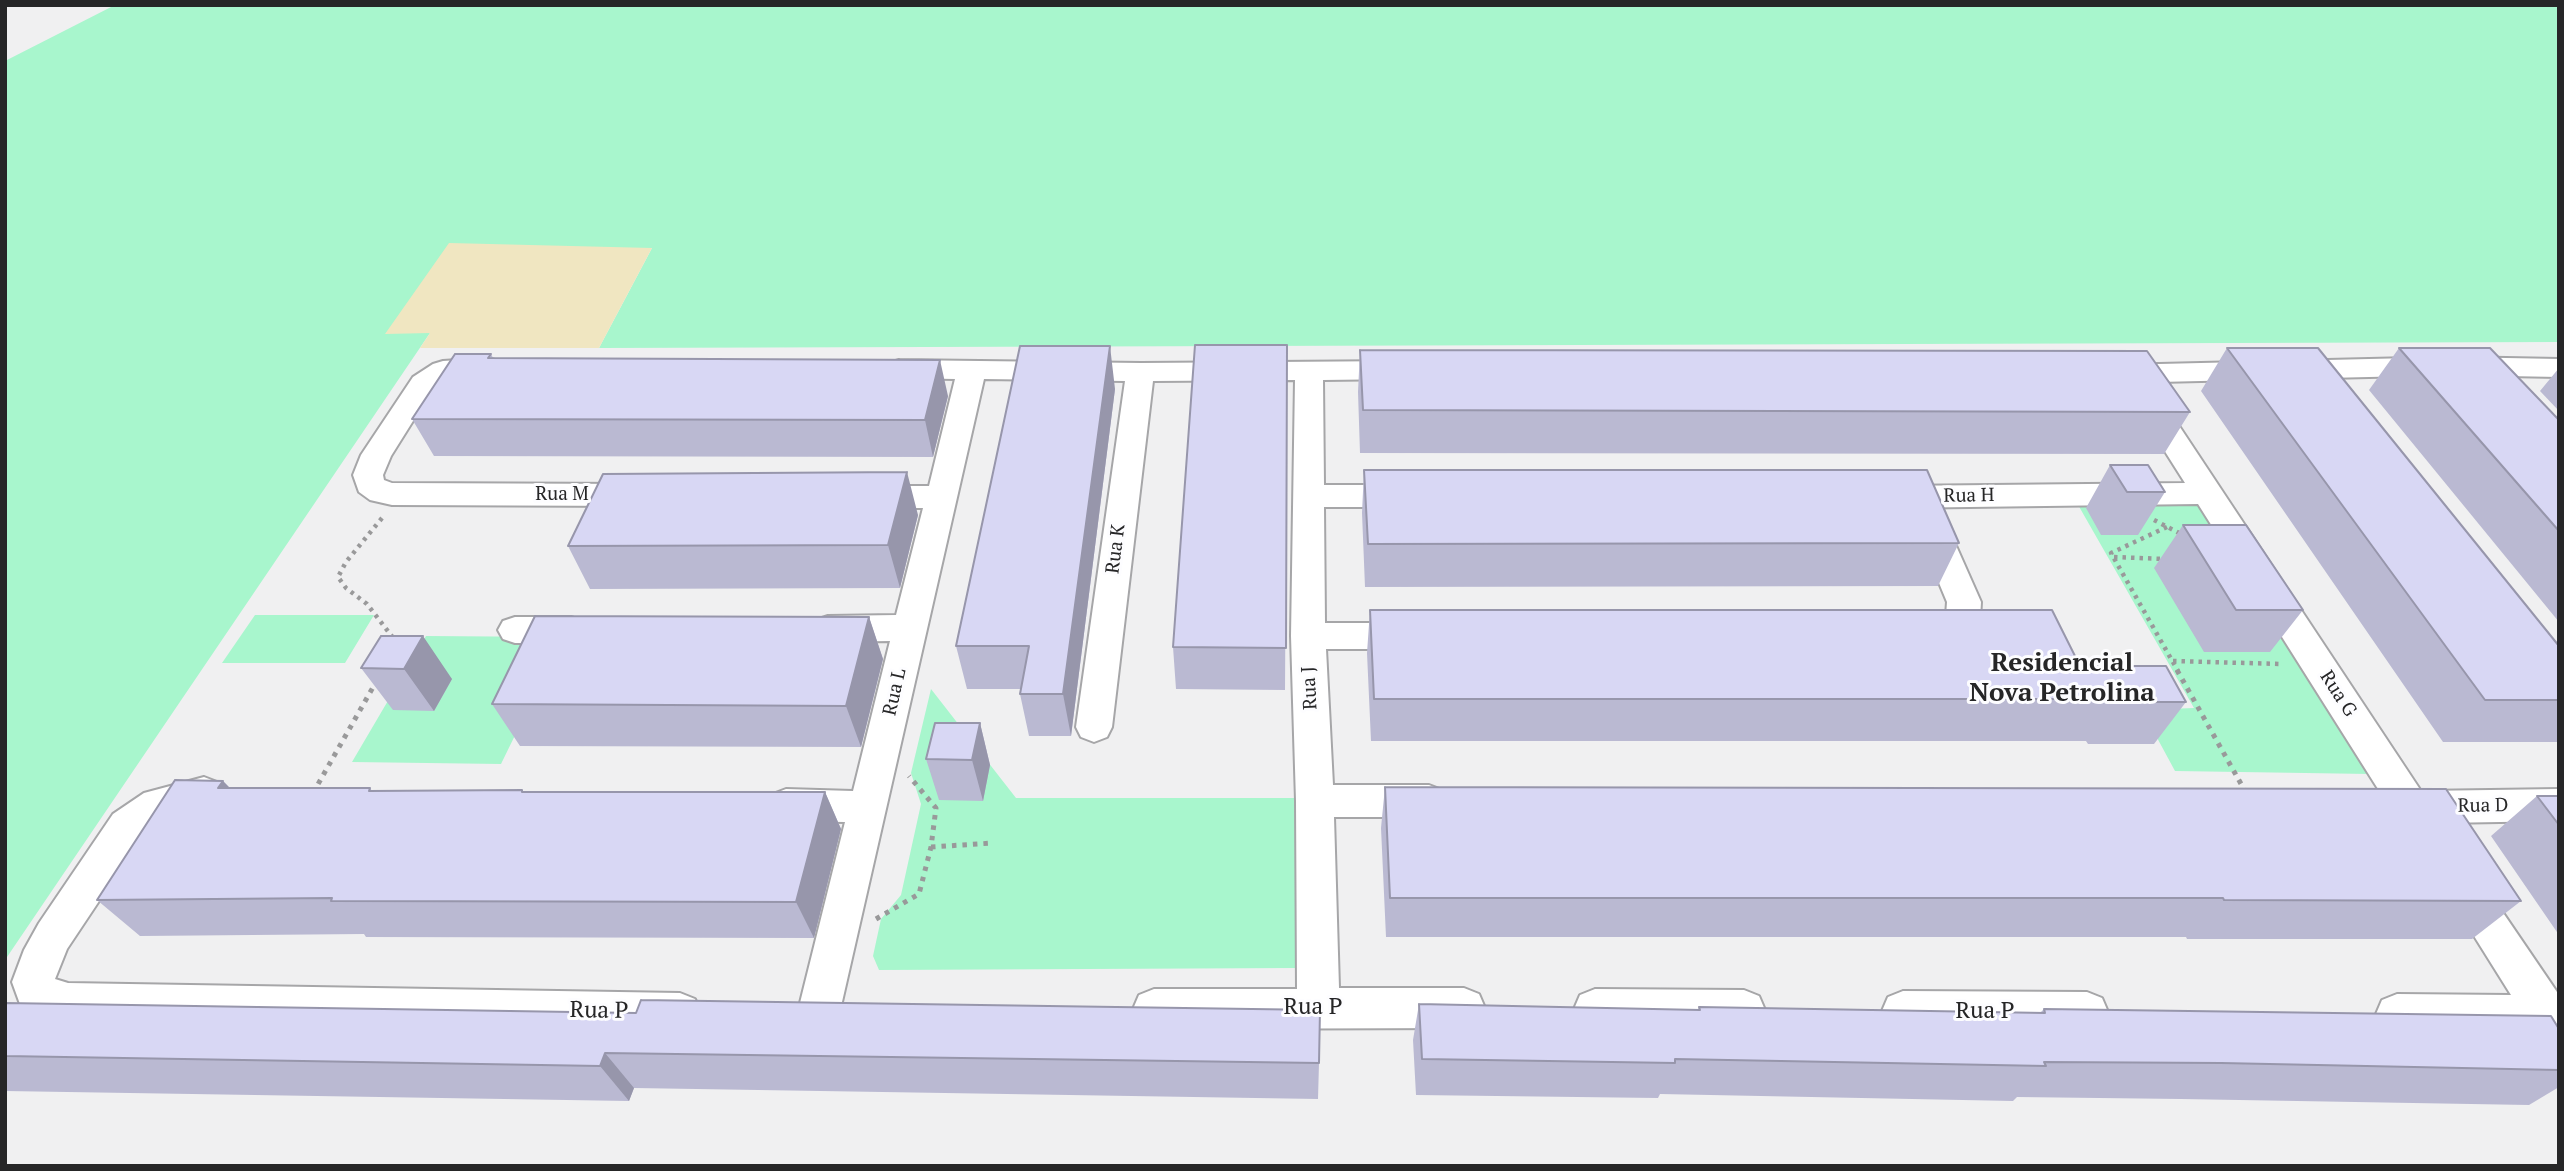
<!DOCTYPE html>
<html>
<head>
<meta charset="utf-8">
<style>
  body { margin:0 }
  #map { position:relative; width:2564px; height:1171px; overflow:hidden; background:#f0f0f1; font-family:"PT Serif",serif }
  canvas { display:block }
  .frame { position:absolute; inset:0; border:7px solid #262627; pointer-events:none }
</style>
</head>
<body>
<div id="map">
<canvas width="2564" height="1171"></canvas>
<div class="frame"></div>
</div>
<script>
const c = document.querySelector('canvas').getContext('2d');
c.lineJoin = 'round';
function fillPath(path, color) { c.fillStyle = color; c.fill(path, 'evenodd'); }
const toPath = rows => new Path2D(rows.map(r => 'M' + r).join(''));
function strokePath(path, color, width, dash) { c.strokeStyle = color; c.lineWidth = width; c.lineCap = dash ? 'butt' : 'round'; c.setLineDash(dash || []); c.stroke(path); }
function drawText(font, color, halo, rows, align = 'center') {
  c.font = font + ' "PT Serif",serif'; c.lineWidth = 6; c.setLineDash([]); c.textBaseline = 'middle'; c.strokeStyle = halo; c.fillStyle = color; for (const [text, x, y, turn = 0] of rows) {
    c.save(); c.translate(x, y); c.rotate((+turn || 0) * Math.PI / 180); c.textAlign = isNaN(turn) ? turn : align; if (halo) c.strokeText(text, 0, 0); c.fillText(text, 0, 0); c.restore();
  }
}
fillPath(toPath([
  [115,5,2559,5,2559,342,599,348,652,248,386,333,430,333,5,960,5,61],
  [2193,501,2206,505,2370,774,2175,771,2142,710,2194,708,2077,503],
  [255,615,374,615,345,663,222,663],
  [426,636,563,637,501,764,352,762],
  [931,689,1016,798,1307,798,1308,963,1296,968,879,970,873,956,881,919,901,895,921,804,911,773]
]), '#a8f6cd');
fillPath(toPath([
  [449,243,652,248,599,348,420,348,430,333,385,334]
]), '#f0e6c1');
const minor = toPath([
  [2453,357,2559,359,2559,377,2453,375,2117,383,2107,380,2103,374,2107,368,2117,365,2453,357],
  [488,358,498,361,502,367,498,373,450,378,433,389,391,456,383,475,384,480,392,483,636,484,647,487,652,495,647,503,636,506,392,505,370,500,359,492,353,475,361,455,413,377,433,364,443,361,488,358],
  [899,360,1141,363,1405,361,1415,364,1419,370,1415,376,1405,379,1323,380,1324,485,1409,485,1420,488,1425,496,1420,504,1409,507,1324,507,1325,623,1414,623,1426,627,1431,636,1426,645,1414,649,1326,649,1333,785,1429,785,1442,790,1448,801,1442,812,1429,817,1334,817,1339,988,1464,988,1479,994,1485,1008,1479,1022,1464,1028,1154,1029,1139,1023,1133,1009,1139,995,1154,989,1297,989,1296,801,1291,636,1295,380,1153,381,1112,727,1107,737,1094,742,1081,737,1076,727,1125,381,984,379,839,1015,833,1029,818,1035,803,1029,797,1015,845,822,786,821,773,816,767,805,773,794,786,789,853,791,890,641,828,642,816,638,811,629,816,620,828,616,896,615,923,508,869,508,858,505,853,497,858,489,869,486,929,486,955,379,899,378,889,375,885,369,889,363,899,360],
  [2148,392,2158,394,2421,791,2559,789,2559,821,2441,823,2442,826,2437,838,2423,842,2409,838,2198,504,1893,508,1882,505,1877,497,1882,489,1893,486,2185,483,2133,401,2138,394,2148,392],
  [1930,512,1941,515,1946,523,1981,602,1980,620,1969,636,1933,646,1921,642,1916,633,1921,624,1946,616,1947,602,1914,523,1919,515,1930,512],
  [515,617,571,617,583,621,588,630,583,639,571,643,515,643,503,639,498,630,503,621,515,617],
  [204,777,217,782,223,793,217,804,168,817,141,838,67,949,55,979,68,983,680,993,695,999,701,1013,695,1027,680,1033,68,1023,32,1012,20,1004,12,982,24,950,39,923,113,814,144,793,204,777],
  [2464,870,2478,876,2559,995,2559,1036,2397,1034,2382,1028,2376,1014,2382,1000,2397,994,2511,995,2444,888,2450,876,2464,870],
  [1595,989,1744,990,1759,996,1765,1010,1759,1024,1744,1030,1595,1029,1580,1023,1574,1009,1580,995,1595,989],
  [1903,991,2087,992,2102,998,2108,1012,2102,1026,2087,1032,1903,1031,1888,1025,1882,1011,1888,997,1903,991]
]);
strokePath(minor, '#a6a6a8', 4);
strokePath(toPath([
  [382,518,346,562,338,577,346,588,367,604,394,639],
  [2154,520,2181,534],
  [2167,527,2111,553,2178,671],
  [2114,557,2164,559],
  [2173,661,2282,664]
]), '#99999a', 4.5, [3.5, 5]);
strokePath(toPath([
  [2177,670,2245,791],
  [313,793,376,682],
  [931,847,993,843],
  [876,919,919,894,931,847,936,808,909,776]
]), '#99999a', 5, [4.5, 6]);
fillPath(minor, '#fff');
fillPath(toPath([
  [1287,345,1285,690,1176,689,1173,647],
  [2227,348,2559,646,2559,740,2557,742,2443,742,2201,391],
  [2399,348,2559,420,2559,622,2369,390],
  [1360,350,2190,412,2164,454,1360,453,1358,392],
  [491,354,493,358,948,396,933,457,434,456,412,419],
  [2559,368,2559,411,2540,391],
  [1115,389,1071,736,1029,736,1020,694,1021,689,967,689,956,646],
  [2110,465,2165,492,2138,535,2101,535,2086,508],
  [1364,470,1959,543,1938,586,1365,587,1362,513],
  [918,515,900,588,590,589,568,546],
  [2183,525,2303,610,2270,652,2204,652,2154,568],
  [1370,610,2080,666,2186,702,2154,744,2088,744,2086,741,1371,741,1367,653],
  [869,617,883,659,861,747,520,746,492,704],
  [381,636,452,679,434,711,393,710,361,668],
  [980,723,990,765,983,801,939,800,926,759],
  [223,781,230,788,370,788,372,791,524,792,825,792,841,829,814,938,366,937,364,934,140,936,97,900],
  [1385,787,2521,901,2472,939,2187,939,2186,937,1386,937,1381,828],
  [2537,796,2559,796,2559,935,2491,836],
  [5,1003,1319,1063,1318,1099,634,1088,629,1101,5,1091],
  [1419,1004,1698,1010,1699,1007,2040,1013,2044,1009,2559,1029,2559,1087,2529,1105,2181,1099,2017,1097,2013,1101,1660,1094,1658,1098,1416,1095,1413,1040]
]), '#bab9d2');
fillPath(toPath([
  [1110,346,1115,389,1071,736,1063,694],
  [940,360,948,396,933,457,925,420],
  [907,472,918,515,900,588,888,545],
  [869,617,883,659,861,747,846,706],
  [423,636,452,679,434,711,404,669],
  [980,723,990,765,983,801,972,760],
  [223,781,259,818,218,788],
  [825,792,841,829,814,938,796,902],
  [605,1053,634,1088,629,1101,600,1066]
]), '#9796ab');
const building = toPath([
  [1195,345,1287,345,1286,648,1173,647,1195,345],
  [1020,346,1110,346,1063,694,1020,694,1029,646,956,646,1020,346],
  [2227,348,2318,348,2559,646,2559,700,2485,700,2227,348],
  [2399,348,2490,348,2559,420,2559,531,2399,348],
  [1360,350,2147,351,2190,412,1363,410,1360,350],
  [455,354,491,354,488,358,940,360,925,420,412,419,455,354],
  [2110,465,2148,465,2165,492,2127,492,2110,465],
  [1364,470,1927,470,1959,543,1368,544,1364,470],
  [907,472,888,545,568,546,603,474,907,472],
  [2183,525,2246,525,2303,610,2236,610,2183,525],
  [1370,610,2052,610,2080,666,2166,666,2186,702,2117,702,2115,699,1374,699,1370,610],
  [535,616,869,617,846,706,492,704,535,616],
  [381,636,423,636,404,669,361,668,381,636],
  [935,723,980,723,972,760,926,759,935,723],
  [175,780,223,781,218,788,370,788,369,791,522,790,522,792,825,792,796,902,331,901,332,898,97,900,175,780],
  [1385,787,2446,789,2521,901,2224,900,2223,898,1390,898,1385,787],
  [2537,796,2559,796,2559,825,2537,796],
  [641,1000,1320,1010,1319,1063,605,1053,600,1066,5,1056,5,1003,636,1013,641,1000],
  [1419,1004,1700,1010,1699,1007,2045,1013,2044,1009,2551,1016,2559,1029,2559,1070,2221,1063,2044,1062,2046,1066,1675,1059,1675,1063,1422,1059,1419,1004]
]);
fillPath(building, '#d8d7f4');
strokePath(building, '#9796ab', 2);
drawText('19px', '#262627', '#fdfdff', [
  ["Rua M",562,495],
  ["Rua H",1969,496,-1],
  ["Rua K",1116,549,-83],
  ["Rua J",1310,688,-93],
  ["Rua L",895,692,-77],
  ["Rua G",2338,694,57],
  ["Rua D",2483,806,-1]
]);
drawText('23px', '#262627', '#fdfdff', [
  ["Rua P",1313,1007],
  ["Rua P",599,1011,1],
  ["Rua P",1985,1011]
]);
drawText('bold 26px', '#262627', '#fdfdff', [
  ["Residencial",2062,664],
  ["Nova Petrolina",2062,694]
]);
</script>
</body>
</html>
